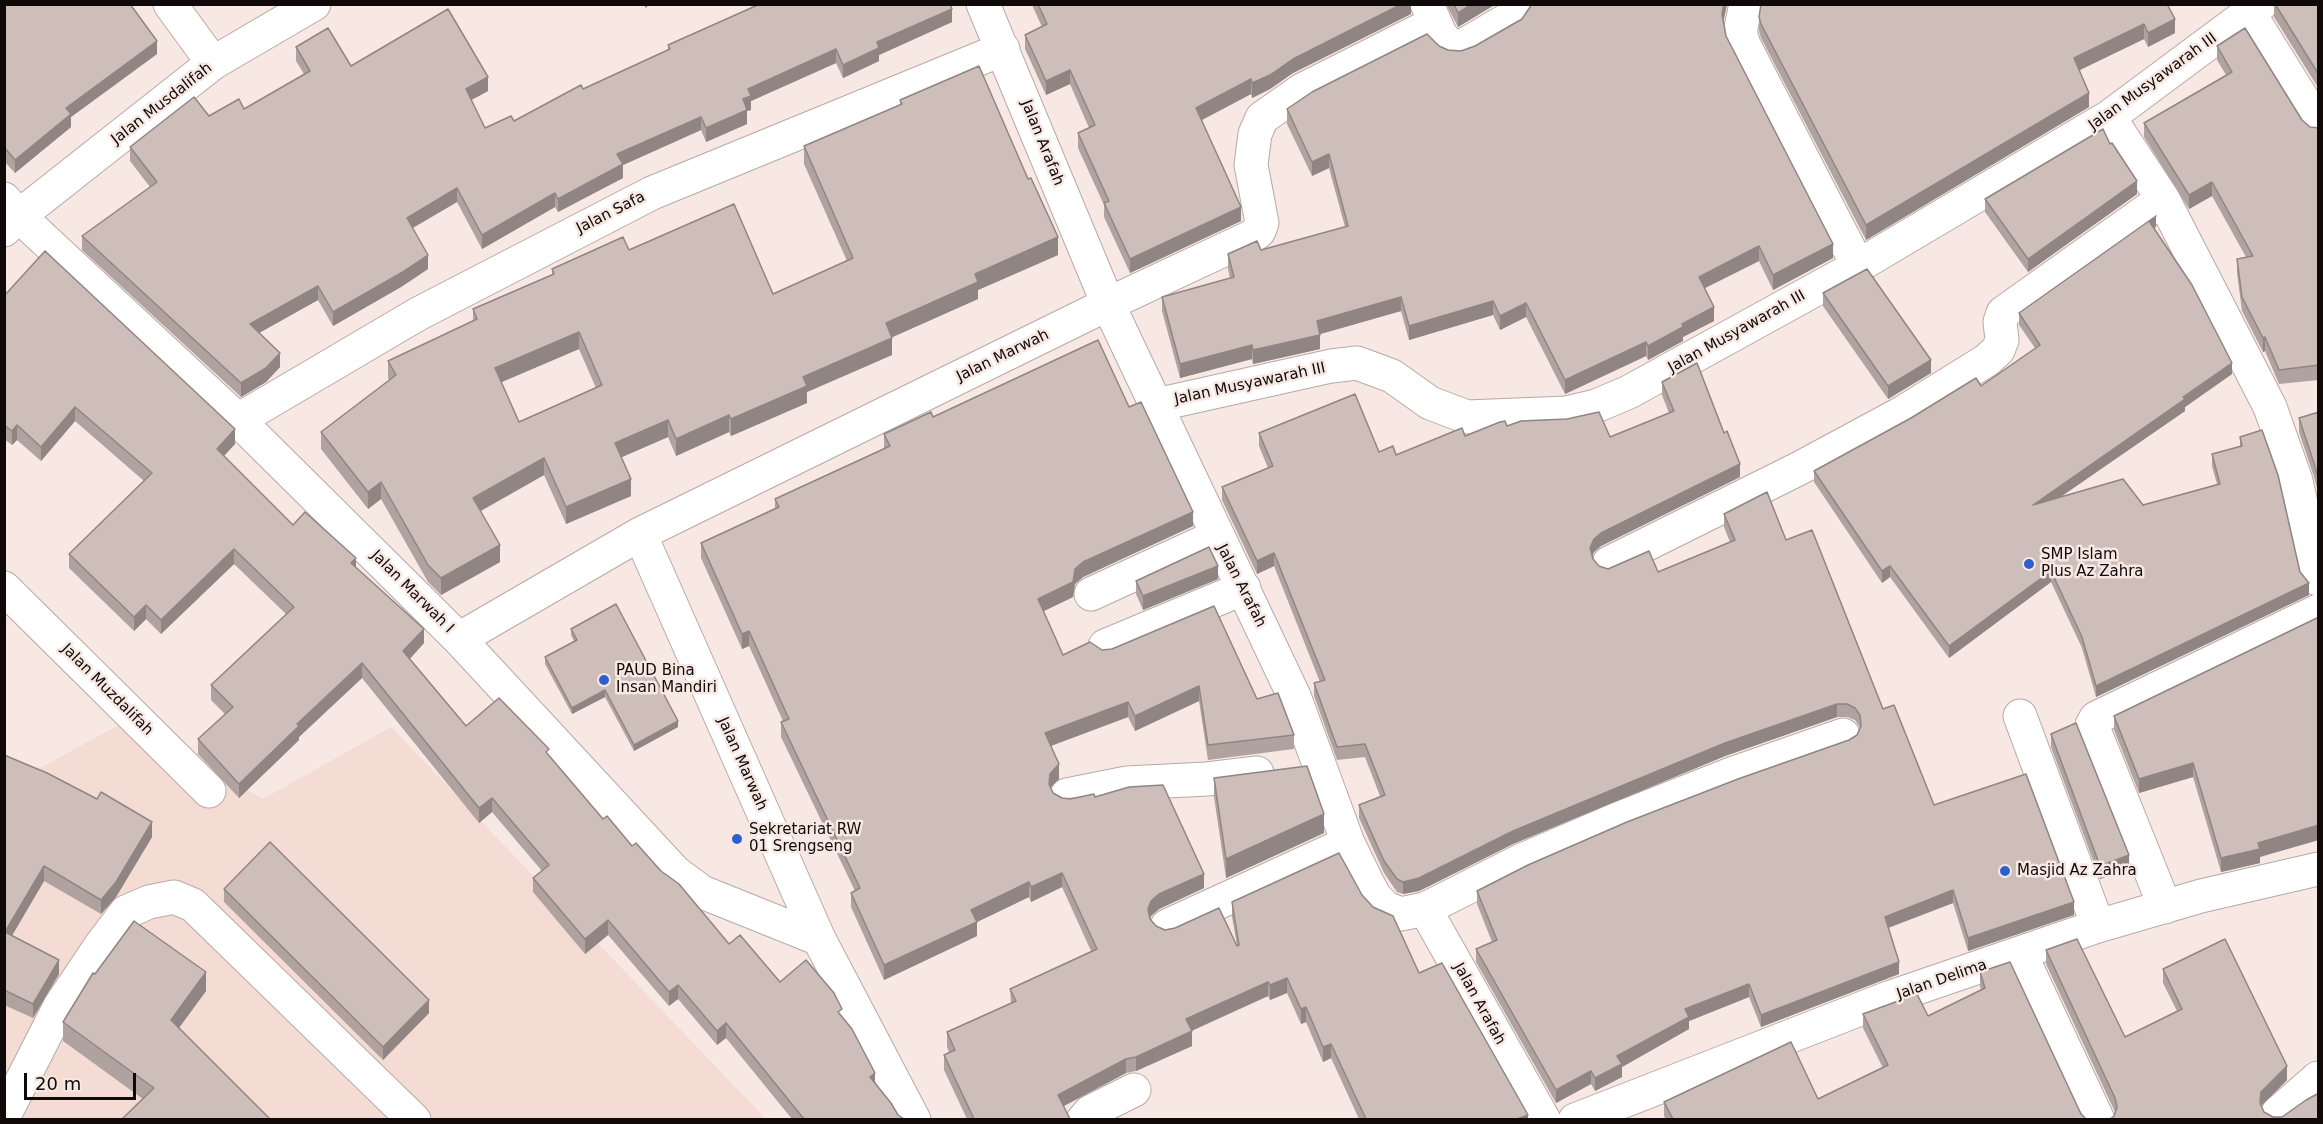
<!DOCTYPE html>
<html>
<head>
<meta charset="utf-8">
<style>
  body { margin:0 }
  #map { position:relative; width:2323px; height:1124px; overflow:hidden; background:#f7e8e3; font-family:"DejaVu Sans",sans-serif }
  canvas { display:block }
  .frame { position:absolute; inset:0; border:6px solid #0f0a09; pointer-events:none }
  .scale { position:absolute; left:24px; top:1073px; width:112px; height:27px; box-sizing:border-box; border:3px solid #0f0a09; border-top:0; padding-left:8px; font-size:18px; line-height:21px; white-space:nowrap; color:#0f0a09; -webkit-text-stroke:4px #f7e8e3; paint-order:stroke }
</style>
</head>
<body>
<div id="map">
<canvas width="2323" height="1124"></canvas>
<div class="frame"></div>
<div class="scale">20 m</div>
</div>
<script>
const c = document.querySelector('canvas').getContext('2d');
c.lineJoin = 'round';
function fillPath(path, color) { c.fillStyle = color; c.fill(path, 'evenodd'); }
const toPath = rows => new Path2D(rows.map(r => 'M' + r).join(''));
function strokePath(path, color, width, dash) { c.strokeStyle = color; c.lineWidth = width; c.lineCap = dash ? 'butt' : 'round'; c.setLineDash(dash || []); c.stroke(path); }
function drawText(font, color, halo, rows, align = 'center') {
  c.font = font + ' "DejaVu Sans",sans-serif'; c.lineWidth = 5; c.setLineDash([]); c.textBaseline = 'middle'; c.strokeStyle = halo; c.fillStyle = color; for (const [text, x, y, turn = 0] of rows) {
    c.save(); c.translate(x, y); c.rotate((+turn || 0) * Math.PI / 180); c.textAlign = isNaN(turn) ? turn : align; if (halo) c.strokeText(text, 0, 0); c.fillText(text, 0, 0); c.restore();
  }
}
fillPath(toPath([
  [128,720,263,799,391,727,766,1119,5,1120,5,787]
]), '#f4dcd5');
const minor = toPath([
  [170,4,213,63],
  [983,4,1108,304,1294,696,1348,843,1367,882,1375,897,1386,908,1401,914,1425,909,1544,1120],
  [1427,4,1440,34,1447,43,1456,47,1466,44,1512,17,1516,9,1515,4],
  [1746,4,1740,32,1744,45,1858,266],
  [2249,13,2318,124],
  [2109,117,2163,199,2270,407,2296,481,2318,579],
  [4,199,19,216,238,420,459,639,675,872,702,892,819,939],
  [4,230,19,216,213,63,314,4],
  [1156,405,1331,366,1357,363,1392,376,1430,403,1467,417,1566,413,1596,406,1629,392,1858,266,2109,117,2261,4],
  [238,420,418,314,652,193,1003,49],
  [640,534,819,939,914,1120],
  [1609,563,1800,468,1902,413,1987,360,1998,350,2002,340,2000,322,2003,313,2163,199],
  [4,588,209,791],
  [1091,594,1217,536],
  [459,639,640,534,1108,304,1251,237,1259,231,1262,223,1251,165,1255,134,1262,118,1302,90,1435,23],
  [1105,646,1244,588],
  [2020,716,2098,926],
  [1067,795,1127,783,1207,779,1257,773],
  [2165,907,2092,725,2096,718,2318,611],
  [1425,909,1520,861,1620,818,1731,774,1843,735],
  [1167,926,1348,843],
  [2020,953,2098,1120],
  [2278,1113,2318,1078],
  [4,1116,60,1006,101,945,126,912,149,902,174,897,193,905,414,1120],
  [1083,1120,1090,1112,1134,1090],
  [1575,1120,1891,997,2098,926,2201,896,2318,869]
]);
strokePath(minor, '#b8a9a5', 35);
strokePath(minor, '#fff', 33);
fillPath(toPath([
  [4,4,157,54,71,117,71,127,15,173,4,161],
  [753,4,950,4,952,22,879,55,879,61,843,78,836,63,751,101,751,110,747,111,747,124,706,142,701,130,623,165,623,178,558,212,555,207,482,249,457,202,413,228,428,269,401,287,333,326,318,300,259,333,280,367,266,382,241,397,82,250,82,236,150,187,130,161,130,147,209,116,244,109,304,74,296,61,296,47,351,66,488,91,471,100,485,128,514,121,583,89,668,50,668,45,755,7],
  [1033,4,1411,4,1411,14,1293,73,1270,89,1252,98,1251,94,1202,120,1241,221,1130,273,1104,217,1104,205,1078,148,1078,133,1089,128,1070,84,1046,95,1025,49,1025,35,1042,27,1033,7],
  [1446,4,1496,4,1458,27],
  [1532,4,1727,4,1723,21,1726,36,1833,258,1773,290,1759,261,1705,288,1714,321,1683,337,1683,341,1648,360,1646,356,1565,394,1526,317,1500,330,1493,315,1409,340,1401,311,1320,334,1320,349,1253,364,1252,359,1180,378,1162,311,1162,297,1230,278,1228,269,1228,254,1261,250,1345,227,1329,168,1312,176,1287,124,1287,109,1439,46,1448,50,1461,51,1475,46,1522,19],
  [2274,4,2319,4,2319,89,2274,17],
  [2168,6,2175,33,2148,47,2144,39,2079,70,2089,107,1866,240,1761,38,1759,31,1759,17],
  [2217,46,2310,127,2319,128,2319,380,2279,384,2265,351,2263,352,2242,311,2237,273,2237,259,2246,257,2212,196,2189,209,2144,137,2144,123,2226,75,2217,60],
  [900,100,1058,255,978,290,978,299,892,337,892,355,807,392,807,403,731,436,729,432,676,456,668,437,622,457,631,496,566,524,544,475,481,511,500,562,441,595,428,582,381,499,368,509,321,449,321,432,389,380,388,378,388,361,473,321,473,309,552,275,552,269,629,250,773,294,847,261,804,164,804,146,900,105],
  [579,349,596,388,519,422,501,382],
  [2110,144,2137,194,2028,272,1985,212,1985,199],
  [2156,227,2154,228,2232,374,2185,407,2185,411,2060,497,2143,505,2217,484,2212,466,2212,454,2240,446,2240,437,2300,572,2309,595,2096,697,2082,648,2051,582,1949,658,1890,577,1882,583,1814,482,1814,471,1981,386,2035,348,2019,325,2019,313],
  [1823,293,1931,373,1888,399,1823,306],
  [4,296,235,444,224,456,293,525,356,567,424,643,410,659,466,726,549,756,603,819,632,846,729,944,780,982,842,1016,875,1084,898,1115,904,1119,792,1119,726,1038,717,1045,678,999,669,1006,608,935,585,954,533,892,533,878,542,871,492,812,479,823,362,678,299,737,299,740,239,798,198,754,198,739,225,714,211,700,211,685,286,614,234,564,161,634,146,619,134,631,69,568,69,554,144,481,75,421,41,461,17,440,12,445,4,439],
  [1662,382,1740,477,1601,546,1594,552,1592,557,1593,559,1599,566,1608,569,1658,572,1730,542,1724,527,1724,514,1786,540,1883,709,1934,805,2074,915,1968,951,1953,903,1888,928,1899,974,1761,1027,1749,997,1689,1021,1689,1029,1622,1067,1622,1077,1595,1091,1591,1084,1556,1103,1476,962,1476,949,1492,942,1477,904,1477,891,1849,740,1857,735,1860,728,1855,720,1847,717,1837,717,1725,756,1513,844,1419,891,1403,894,1397,892,1384,873,1359,818,1359,805,1380,796,1365,757,1337,760,1314,696,1314,683,1320,682,1274,566,1257,574,1222,500,1222,487,1268,468,1259,446,1259,433,1396,455,1465,436,1507,426,1610,437,1669,413,1662,395],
  [1129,407,1193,526,1083,577,1075,584,1073,597,1043,611,1063,655,1102,650,1257,699,1294,735,1294,749,1208,760,1199,701,1135,731,1128,717,1051,746,1059,779,1050,788,1053,793,1062,798,1095,797,1204,888,1159,909,1151,916,1150,919,1156,926,1165,930,1237,945,1232,917,1232,902,1362,895,1528,1119,1359,1119,1331,1058,1323,1062,1306,1022,1301,1024,1287,993,1270,1000,1268,996,1192,1031,1192,1046,1136,1071,1126,1073,1064,1106,1070,1119,967,1119,944,1070,944,1055,949,1052,947,1047,947,1032,1011,1004,1010,989,1091,951,1062,887,1031,902,1029,897,977,922,977,936,884,980,851,907,851,893,855,891,781,737,781,722,783,721,749,646,742,649,701,558,701,543,775,508,775,499,884,449,884,434,933,417],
  [2319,412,2319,496,2314,477,2299,432,2299,418],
  [1218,579,1143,610,1136,594,1136,581],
  [2319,617,2260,857,2260,863,2221,872,2193,777,2139,793,2114,730,2114,716],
  [571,629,678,727,634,751,605,697,572,714,545,664,545,657,574,641,571,635],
  [2051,734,2129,868,2100,879,2051,747],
  [4,755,152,837,116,897,101,914,44,881,12,936,59,974,33,1018,4,1005],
  [1214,778,1324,833,1226,878,1214,797],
  [224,889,429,1013,383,1060,224,902],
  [2046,950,2125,1037,2177,1011,2163,983,2163,969,2287,1080,2261,1106,2264,1112,2273,1117,2319,1119,2114,1116,2115,1112,2046,964],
  [1980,972,2086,1119,1666,1119,1664,1116,1664,1102,1818,1099,1883,1068,1863,1028,1863,1014,1928,1016,1981,990,1980,986],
  [95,974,206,991,178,1028,270,1119,143,1099,63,1041,63,1022]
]), '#b0a39f');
fillPath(toPath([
  [645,4,651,4,645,8],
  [1402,4,1411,4,1411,14,1293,73,1270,89,1252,98,1252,83,1293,59],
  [1472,4,1496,4,1458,27,1458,13],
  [1724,4,1727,4,1722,28,1722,14],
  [952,9,952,22,879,55,879,61,843,78,843,65,877,42],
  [2175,19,2175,33,2148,47,2148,33],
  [2144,24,2144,39,2074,73,2074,58],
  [157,41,157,54,71,117,71,127,15,173,15,160,66,108],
  [836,49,836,63,751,101,751,110,747,111,747,124,706,142,706,128,743,99,748,89],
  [1070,70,1070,84,1046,95,1046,81],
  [488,77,488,91,466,103,466,89],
  [1251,79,1251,94,1196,123,1196,108],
  [2089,93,2089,107,1866,240,1866,225],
  [701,117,701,130,623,165,623,178,558,212,558,199,617,154],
  [1329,154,1329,168,1312,176,1312,162],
  [2137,181,2137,194,2028,272,2028,259],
  [2212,182,2212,196,2189,209,2189,195],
  [457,188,457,202,407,231,407,218],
  [555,193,555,207,482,249,482,235],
  [1241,207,1241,221,1130,273,1130,259],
  [2156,216,2156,227,2149,232,2149,221],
  [1058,237,1058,255,978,290,978,299,886,340,886,323,975,274],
  [1833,244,1833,258,1773,290,1773,275],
  [1759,246,1759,261,1699,291,1699,277],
  [428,255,428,269,401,287,333,326,333,312],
  [318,286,318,300,250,338,250,324],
  [1401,297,1401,311,1317,335,1317,321],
  [1493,301,1493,315,1409,340,1409,326],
  [1526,303,1526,317,1500,330,1500,316],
  [1714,307,1714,321,1683,337,1683,341,1648,360,1648,346,1682,324],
  [579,332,579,349,495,385,495,368],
  [1320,335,1320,349,1253,364,1253,350],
  [2265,337,2265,351,2263,352,2263,338],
  [892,338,892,355,807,392,807,403,731,436,731,419,803,377],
  [1646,342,1646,356,1565,394,1565,380],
  [1252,345,1252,359,1180,378,1180,364],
  [280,353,280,367,266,382,241,397,241,383],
  [1931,360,1931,373,1888,399,1888,386],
  [2232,363,2232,374,2185,407,2185,411,2033,516,2033,505],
  [75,407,75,421,41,461,41,447],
  [729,415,729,432,676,456,676,439],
  [668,420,668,437,615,460,615,443],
  [17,425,17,440,12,445,12,431],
  [235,429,235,444,217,463,217,449],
  [544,458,544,475,473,515,473,498],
  [1740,464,1740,477,1601,546,1594,552,1590,561,1590,548,1594,539,1601,533],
  [631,479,631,496,566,524,566,507],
  [381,482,381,499,368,509,368,492],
  [1193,512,1193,526,1083,577,1075,584,1073,597,1038,614,1038,599,1083,562],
  [500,545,500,562,441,595,441,578],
  [234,549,234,564,161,634,161,620],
  [1274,553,1274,566,1257,574,1257,561],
  [356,558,356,572,351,563],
  [1218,566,1218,579,1143,610,1143,596],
  [1890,566,1890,577,1882,583,1882,571],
  [2051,571,2051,582,1949,658,1949,646],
  [2309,583,2309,595,2096,697,2096,686],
  [146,605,146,619,134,631,134,617],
  [424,629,424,643,403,666,403,651],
  [749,631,749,646,742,649,742,634],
  [362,663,362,678,299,737,299,740,239,798,239,784,297,724],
  [1199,686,1199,701,1135,731,1135,716],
  [605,690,605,697,572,714,572,708],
  [1128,702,1128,717,1045,748,1045,733],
  [1837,704,1837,717,1725,756,1513,844,1419,891,1403,894,1403,882,1513,831,1725,743],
  [678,721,678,727,634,751,634,745],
  [2193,763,2193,777,2139,793,2139,779],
  [1059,764,1059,779,1050,788,1049,799,1050,774],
  [492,798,492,812,479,823,479,808],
  [1324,814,1324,833,1226,878,1226,859],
  [152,822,152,837,116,897,101,914,101,900],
  [2319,825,2319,840,2260,857,2260,863,2221,872,2221,858,2258,843],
  [2129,855,2129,868,2100,879,2100,866],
  [44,866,44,881,5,947,5,932],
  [1062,873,1062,887,1031,902,1031,887],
  [1204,874,1204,888,1159,909,1151,916,1148,924,1148,909,1151,901,1159,894],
  [1029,882,1029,897,977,922,977,936,884,980,884,965,971,910],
  [1953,890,1953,903,1885,929,1885,917],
  [2074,902,2074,915,1968,951,1968,938],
  [608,920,608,935,585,954,585,939],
  [59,960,59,974,33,1018,33,1004],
  [1899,962,1899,974,1761,1027,1761,1015],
  [206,972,206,991,171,1039,171,1020],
  [1287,978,1287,993,1270,1000,1270,985],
  [1268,982,1268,996,1186,1033,1186,1019],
  [1749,984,1749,997,1689,1021,1689,1029,1622,1067,1622,1077,1595,1091,1595,1078,1617,1056,1685,1009],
  [678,985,678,999,669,1006,669,992],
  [429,1000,429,1013,383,1060,383,1047],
  [1306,1007,1306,1022,1301,1024,1301,1009],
  [726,1023,726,1038,717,1045,717,1031],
  [1192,1031,1192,1046,1136,1071,1136,1057],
  [1331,1044,1331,1058,1323,1062,1323,1047],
  [1126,1059,1126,1073,1058,1109,1058,1095],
  [2287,1066,2287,1080,2261,1106,2260,1117,2261,1092],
  [1591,1071,1591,1084,1556,1103,1556,1090],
  [875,1073,875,1087,870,1077],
  [1528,1115,1528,1119,1517,1119]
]), '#908582');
const building = toPath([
  [4,4,130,4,157,41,66,108,71,114,15,160,4,147,4,4],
  [760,4,950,4,952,9,877,42,879,48,843,65,836,49,748,89,751,96,743,99,747,110,706,128,701,117,617,154,623,164,558,199,555,193,482,235,457,188,407,218,428,255,401,273,333,312,318,286,250,324,280,353,266,368,241,383,82,236,157,182,130,147,194,97,209,116,239,99,244,109,310,71,296,47,328,28,351,66,448,9,488,77,466,89,485,128,511,116,514,121,581,85,583,89,670,49,668,45,760,4],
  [1038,4,1402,4,1293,59,1270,75,1252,83,1251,79,1196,108,1241,207,1130,259,1104,203,1109,201,1078,133,1095,125,1070,70,1046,81,1025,35,1047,24,1038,4],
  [1454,4,1472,4,1458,13,1454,4],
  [1532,4,1724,4,1722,14,1726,36,1833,244,1773,275,1759,246,1699,277,1714,307,1682,324,1683,327,1648,346,1646,342,1565,380,1526,303,1500,316,1493,301,1409,326,1401,297,1317,321,1320,335,1253,350,1252,345,1180,364,1162,297,1234,277,1228,254,1257,241,1261,250,1348,226,1329,154,1312,162,1287,109,1312,92,1427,34,1439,46,1448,50,1461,51,1475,46,1522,19,1532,4],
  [1761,4,2167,4,2175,19,2148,33,2144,24,2074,58,2089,93,1866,225,1761,24,1759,17,1761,4],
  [2275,4,2319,4,2319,75,2275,4],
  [2245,28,2302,120,2310,127,2319,128,2319,365,2279,370,2265,337,2263,338,2242,297,2237,259,2253,256,2212,182,2189,195,2144,123,2232,72,2217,46,2245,28],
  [979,66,1028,179,1031,178,1058,237,975,274,978,282,886,323,892,338,803,377,807,386,731,419,729,415,676,439,668,420,615,443,631,479,566,507,544,458,473,498,500,545,441,578,428,565,381,482,368,492,321,432,396,375,388,361,477,319,473,309,554,274,552,269,623,237,629,250,734,204,773,294,853,258,804,146,902,104,900,100,979,66],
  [579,332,602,385,519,422,495,368,579,332],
  [2103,129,2110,144,2112,143,2137,181,2028,259,1985,199,2103,129],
  [2156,216,2149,221,2192,285,2232,363,2183,397,2185,399,2033,505,2123,479,2143,505,2220,484,2212,454,2242,446,2240,437,2262,430,2278,475,2300,572,2309,583,2096,686,2082,637,2051,571,1949,646,1890,566,1882,571,1814,471,1911,418,1976,378,1981,386,2040,345,2019,313,2156,216],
  [45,251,235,429,217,449,293,525,305,512,356,558,351,563,424,629,403,651,466,726,499,698,549,749,546,752,603,819,607,816,632,846,636,843,661,871,679,884,729,944,740,935,780,982,806,960,834,993,842,1009,838,1012,852,1029,875,1073,870,1077,891,1103,898,1115,904,1119,804,1119,726,1023,717,1031,678,985,669,992,608,920,585,939,533,878,549,865,492,798,479,808,362,663,297,724,299,726,239,784,198,739,233,707,211,685,294,607,234,549,161,620,146,605,134,617,69,554,152,473,75,407,41,447,17,425,12,431,4,425,4,296,45,251],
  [1867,269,1931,360,1888,386,1823,293,1867,269],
  [1098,340,1129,407,1141,402,1193,512,1083,562,1075,569,1073,582,1038,599,1063,655,1090,642,1102,650,1112,649,1214,606,1257,699,1278,693,1294,735,1208,745,1199,686,1135,716,1128,702,1045,733,1059,764,1050,774,1049,784,1053,793,1062,798,1070,799,1094,794,1095,797,1129,787,1163,785,1204,874,1159,894,1151,901,1148,909,1150,919,1156,926,1165,930,1175,928,1219,908,1237,946,1239,945,1232,902,1339,853,1362,895,1373,907,1393,916,1419,973,1442,963,1528,1115,1517,1119,1366,1119,1331,1044,1323,1047,1306,1007,1301,1009,1287,978,1270,985,1268,982,1186,1019,1192,1031,1136,1057,1126,1059,1058,1095,1070,1119,974,1119,944,1055,955,1050,947,1032,1016,1001,1010,989,1097,949,1062,873,1031,887,1029,882,971,910,977,922,884,965,851,893,860,888,781,722,789,719,749,631,742,634,701,543,779,507,775,499,890,446,884,434,931,412,933,417,1098,340],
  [1697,363,1724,433,1727,431,1740,464,1601,533,1594,539,1590,548,1593,559,1599,566,1608,569,1649,551,1658,572,1735,540,1724,514,1767,492,1786,540,1812,530,1883,709,1894,705,1934,805,2026,774,2074,902,1968,938,1953,890,1885,917,1899,962,1761,1015,1749,984,1685,1009,1689,1017,1617,1056,1622,1064,1595,1078,1591,1071,1556,1090,1476,949,1497,940,1477,891,1528,865,1627,822,1738,779,1849,740,1857,735,1861,726,1860,715,1855,708,1847,704,1837,704,1725,743,1513,831,1419,878,1403,882,1397,879,1384,861,1359,805,1385,795,1365,744,1337,747,1314,683,1325,680,1274,553,1257,561,1222,487,1273,466,1259,433,1355,394,1379,452,1393,446,1396,455,1462,428,1465,436,1500,422,1505,421,1507,426,1521,421,1567,419,1599,412,1610,437,1674,411,1662,382,1697,363],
  [2319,412,2319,481,2314,463,2299,418,2319,412],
  [1209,547,1218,566,1143,596,1136,581,1209,547],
  [616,604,678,721,634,745,605,690,572,708,545,657,577,640,571,629,616,604],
  [2319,617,2319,825,2258,843,2260,849,2221,858,2193,763,2139,779,2114,716,2319,617],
  [2076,723,2129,855,2100,866,2051,734,2076,723],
  [4,755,47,773,97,799,101,792,152,822,116,882,101,900,44,866,5,932,59,960,33,1004,4,990,4,755],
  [1307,766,1324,814,1226,859,1214,778,1307,766],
  [270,842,429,1000,383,1047,224,889,270,842],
  [134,921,206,972,171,1020,270,1119,122,1119,154,1088,63,1022,93,973,95,974,134,921],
  [2077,939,2125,1037,2182,1009,2163,969,2225,939,2287,1066,2261,1092,2260,1103,2264,1112,2273,1117,2282,1117,2306,1100,2319,1093,2319,1119,2110,1119,2114,1116,2117,1107,2115,1098,2046,950,2077,939],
  [2010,962,2081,1114,2086,1119,1673,1119,1664,1102,1791,1042,1818,1099,1888,1065,1863,1014,1917,994,1928,1016,1985,988,1980,972,2010,962]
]);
fillPath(building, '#cdbeb9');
strokePath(building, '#908582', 1.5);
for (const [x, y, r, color] of [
  [2029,564,6,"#2e5fce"],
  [604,680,6,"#2e5fce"],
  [737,839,6,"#2e5fce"],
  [2005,871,6,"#2e5fce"]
]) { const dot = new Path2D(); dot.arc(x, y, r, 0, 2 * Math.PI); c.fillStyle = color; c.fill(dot); strokePath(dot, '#f7e8e3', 2); }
drawText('15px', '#0f0a09', '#f7e8e3', [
  ["Jalan Musyawarah III",2153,82,-36],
  ["Jalan Musdalifah",162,104,-38],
  ["Jalan Arafah",1042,143,68],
  ["Jalan Safa",611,213,-27],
  ["Jalan Musyawarah III",1737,332,-29],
  ["Jalan Marwah",1003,356,-26],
  ["Jalan Musyawarah III",1250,384,-12],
  ["Jalan Arafah",1241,586,63],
  ["Jalan Marwah I",412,592,45],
  ["Jalan Muzdalifah",107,690,45],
  ["Jalan Marwah",742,764,66],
  ["Jalan Delima",1942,980,-19],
  ["Jalan Arafah",1479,1004,61]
]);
drawText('15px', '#0f0a09', '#f7e8e3', [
  ["SMP Islam",2041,555],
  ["Plus Az Zahra",2041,572],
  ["PAUD Bina",616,671],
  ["Insan Mandiri",616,688],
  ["Sekretariat RW",749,830],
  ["01 Srengseng",749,847],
  ["Masjid Az Zahra",2017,871]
], 'left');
</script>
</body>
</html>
